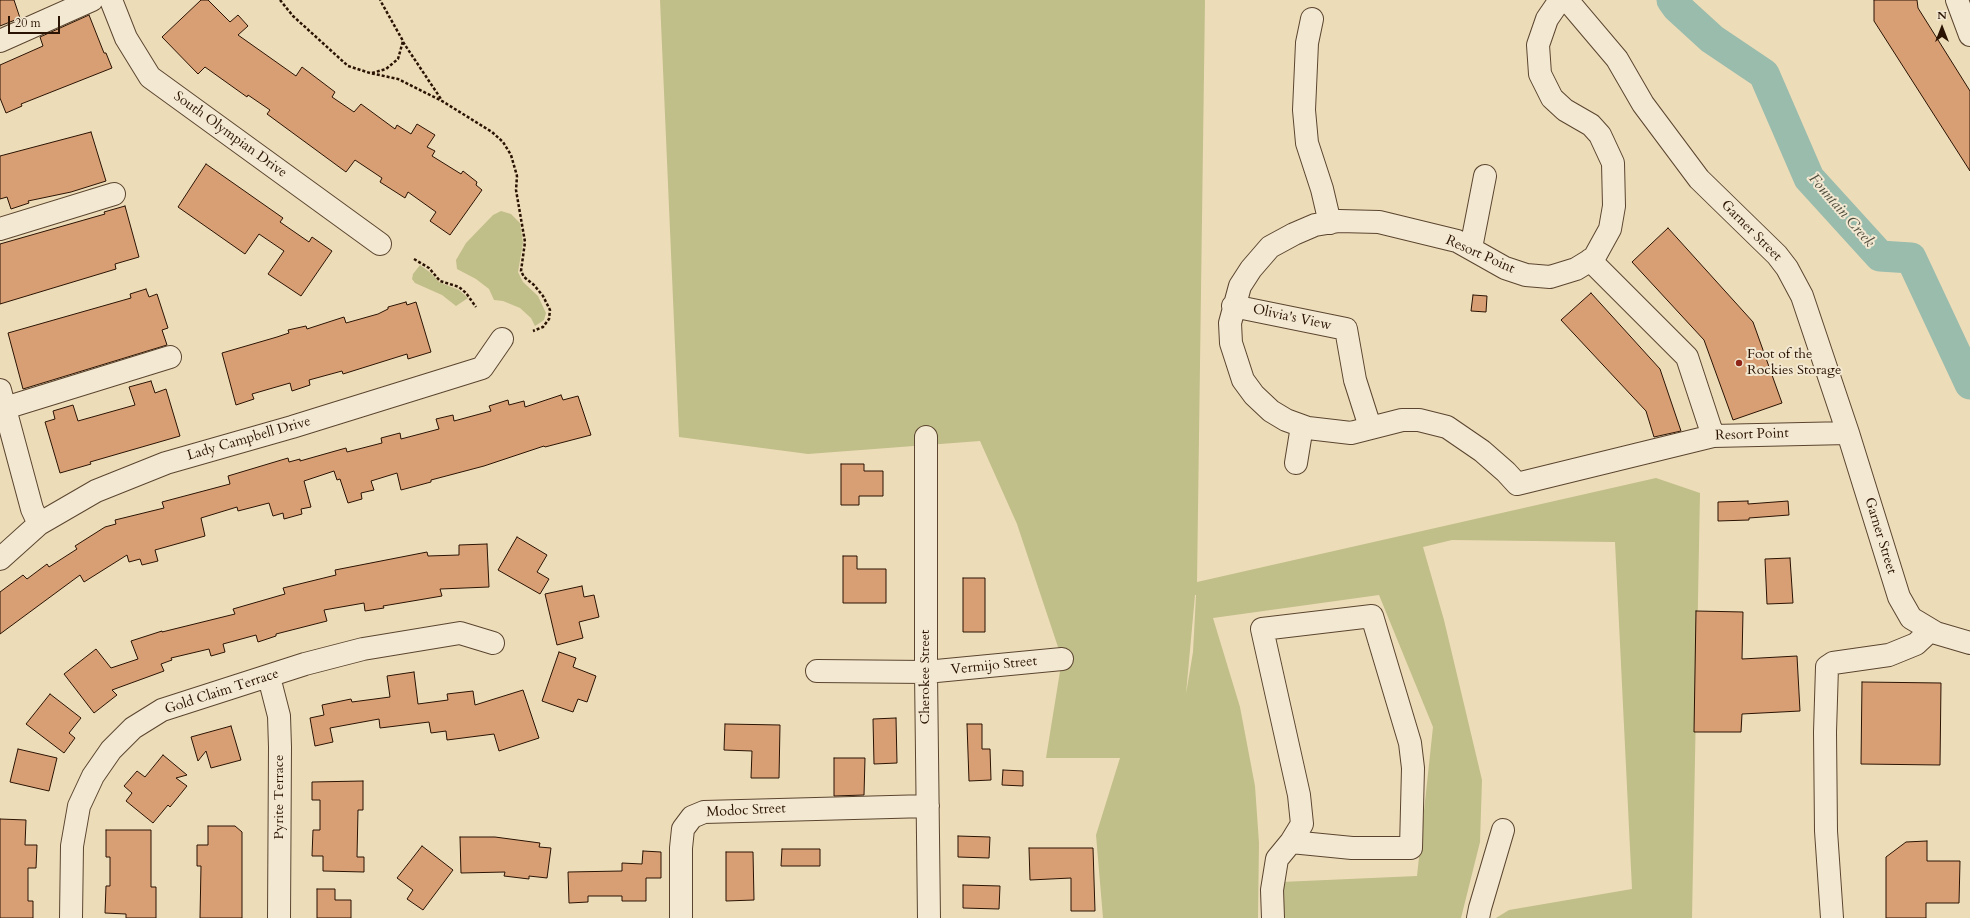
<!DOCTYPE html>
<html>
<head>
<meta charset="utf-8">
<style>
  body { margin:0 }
  #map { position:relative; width:1970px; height:918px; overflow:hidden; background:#eddcb8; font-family:Cardo,serif }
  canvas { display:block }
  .north { position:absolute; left:1922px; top:8px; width:40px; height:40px; -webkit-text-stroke:3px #f3e8d1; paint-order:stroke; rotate:0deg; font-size:11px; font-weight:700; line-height:16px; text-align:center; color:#2a1303 }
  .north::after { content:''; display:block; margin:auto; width:14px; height:18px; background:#2a1303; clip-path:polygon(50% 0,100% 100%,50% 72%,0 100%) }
  .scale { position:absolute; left:8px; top:16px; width:52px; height:18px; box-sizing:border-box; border:2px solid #2a1303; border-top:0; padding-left:5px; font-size:12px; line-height:14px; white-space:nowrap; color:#2a1303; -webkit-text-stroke:3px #f3e8d1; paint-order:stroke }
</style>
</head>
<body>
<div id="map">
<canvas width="1970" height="918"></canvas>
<div class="north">N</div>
<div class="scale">20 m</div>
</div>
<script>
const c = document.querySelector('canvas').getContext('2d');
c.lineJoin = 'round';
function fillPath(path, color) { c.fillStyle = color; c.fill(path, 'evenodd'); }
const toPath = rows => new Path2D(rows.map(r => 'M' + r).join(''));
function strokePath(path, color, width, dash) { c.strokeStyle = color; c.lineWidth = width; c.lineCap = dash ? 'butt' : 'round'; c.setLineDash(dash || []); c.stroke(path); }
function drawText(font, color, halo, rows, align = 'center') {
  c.font = font + ' Cardo,serif'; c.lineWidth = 4; c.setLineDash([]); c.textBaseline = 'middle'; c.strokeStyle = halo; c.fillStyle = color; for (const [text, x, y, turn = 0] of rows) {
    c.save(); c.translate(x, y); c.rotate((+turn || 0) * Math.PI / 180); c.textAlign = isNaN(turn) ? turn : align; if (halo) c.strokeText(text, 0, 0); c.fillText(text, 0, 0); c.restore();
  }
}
fillPath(toPath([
  [660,0,1205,0,1197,582,1656,478,1700,493,1692,918,1496,918,1509,910,1632,889,1615,542,1452,540,1423,547,1444,620,1482,780,1480,842,1461,918,1284,918,1281,882,1417,876,1433,727,1379,595,1213,618,1240,707,1255,786,1259,843,1258,918,1103,918,1096,835,1120,758,1046,758,1062,659,1017,524,980,441,808,454,679,437],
  [1196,595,1193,652,1186,694,1195,595],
  [501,211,511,214,520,223,523,243,518,272,523,282,538,296,546,313,544,320,535,326,531,318,520,308,503,301,494,300,489,289,476,279,457,269,456,260,466,243,493,215],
  [420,265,431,273,439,282,459,290,468,298,456,306,442,295,415,283,412,279,413,274]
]), '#c0be89');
strokePath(toPath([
  [1672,0,1677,7,1712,39,1764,74,1809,178,1880,256,1911,258,1970,384]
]), '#99bcad', 31);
const building = toPath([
  [0,0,14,0,20,18,0,26,0,0],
  [201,0,208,0,230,22,238,15,248,26,238,35,296,76,302,67,335,92,332,97,354,112,361,104,395,129,397,125,411,134,417,124,435,135,427,147,435,151,432,156,461,174,463,171,477,182,476,185,482,190,450,235,430,221,436,212,408,192,405,198,380,182,382,178,355,160,346,172,267,114,270,110,248,95,247,97,205,67,198,74,162,37,201,0],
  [1874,0,1917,0,1918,8,1970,91,1970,171,1874,21,1874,0],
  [89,15,104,53,106,53,112,68,21,104,22,106,6,113,0,98,0,65,43,46,40,37,89,15],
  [91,132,106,181,71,192,28,201,29,203,11,209,7,197,0,199,0,156,91,132],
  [206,164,283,218,280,222,309,242,312,237,332,251,301,296,268,274,284,251,259,234,245,254,178,207,206,164],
  [125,206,139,257,115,264,116,269,0,304,0,244,105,214,104,212,125,206],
  [1668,228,1753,322,1782,403,1733,420,1704,340,1632,262,1668,228],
  [146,289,149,297,157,294,168,328,162,330,167,345,23,389,8,333,131,298,130,294,146,289],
  [1591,293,1660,369,1681,431,1654,437,1646,411,1561,320,1591,293],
  [1473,295,1487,296,1486,312,1471,311,1473,295],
  [406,302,407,305,416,302,431,352,408,359,407,354,343,374,342,371,309,380,310,385,292,391,290,383,252,394,254,399,236,405,222,353,277,337,289,333,288,330,306,326,307,329,344,317,346,323,378,314,388,309,388,307,406,302],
  [151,381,155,393,166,389,180,436,90,462,91,464,60,473,45,422,55,419,53,411,73,405,78,421,135,405,129,387,151,381],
  [561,395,563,400,578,396,591,435,545,447,544,446,484,466,431,480,431,482,401,490,397,473,371,481,374,490,361,493,362,499,348,503,340,479,337,480,334,471,304,481,311,507,301,509,302,514,284,519,283,513,273,516,269,503,238,511,237,507,201,518,205,536,155,550,158,561,142,565,140,559,129,562,127,555,84,582,80,575,0,634,0,592,23,575,27,579,47,564,49,567,77,549,75,546,105,527,116,524,115,520,164,508,162,502,230,484,228,476,288,458,289,462,300,459,300,461,346,448,347,452,382,443,381,438,400,433,401,439,439,429,436,419,453,415,454,421,491,411,489,406,508,400,509,405,524,401,525,407,561,395],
  [841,464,864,464,864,471,883,471,883,496,859,496,859,505,841,505,841,464],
  [1748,501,1748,504,1788,501,1789,515,1749,518,1749,520,1718,521,1718,502,1748,501],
  [517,537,547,555,537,572,549,579,540,594,498,570,517,537],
  [487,544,489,587,440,589,442,596,383,606,384,608,365,611,364,603,324,610,327,621,276,634,276,636,258,642,256,635,223,644,225,652,211,656,209,649,171,658,172,660,161,664,164,671,112,690,117,695,94,713,64,674,96,649,111,668,138,659,131,641,162,631,162,632,235,614,233,609,285,594,283,588,336,575,335,570,427,552,428,556,459,555,459,545,487,544],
  [843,556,857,556,857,569,886,569,886,603,843,603,843,556],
  [1790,558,1793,603,1767,604,1765,559,1790,558],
  [963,578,985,578,985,632,963,632,963,578],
  [582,586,584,597,594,595,599,617,579,622,583,638,557,645,545,594,582,586],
  [1696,611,1743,612,1742,659,1797,656,1800,711,1742,714,1741,732,1694,732,1696,611],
  [559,652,576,658,573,667,596,676,587,702,578,699,573,712,542,701,559,652],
  [414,672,418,704,448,700,447,694,473,691,475,705,523,690,539,738,499,751,494,734,447,740,446,731,431,733,429,722,380,728,379,719,330,728,333,742,315,746,310,718,324,715,322,705,351,699,352,702,390,697,387,676,414,672],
  [1862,682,1941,683,1940,765,1861,764,1862,682],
  [50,694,81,718,69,733,75,738,64,753,26,724,50,694],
  [896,718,897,763,874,764,873,719,896,718],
  [725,724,780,725,779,778,751,778,752,751,724,750,725,724],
  [967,724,982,724,982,749,990,749,991,780,969,781,967,724],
  [231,726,241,760,211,768,206,751,198,761,191,737,231,726],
  [18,749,57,758,49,791,10,782,18,749],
  [163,755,187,775,176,778,187,786,170,807,168,805,153,823,126,801,132,793,124,786,137,771,145,777,163,755],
  [834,758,865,758,864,795,834,796,834,758],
  [1003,770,1023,771,1023,786,1002,785,1003,770],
  [363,781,363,810,358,810,357,857,364,857,364,872,323,871,323,856,312,856,313,830,320,830,320,800,312,800,312,782,363,781],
  [0,819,26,820,25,845,37,845,36,868,28,868,28,901,33,901,33,918,0,918,0,819],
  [208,826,235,826,242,832,242,918,200,918,201,866,197,866,197,845,208,845,208,826],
  [106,830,151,830,151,887,156,887,156,918,126,918,126,914,105,913,106,886,110,886,110,857,106,857,106,830],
  [958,836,990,837,989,858,958,857,958,836],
  [460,837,495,837,540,843,539,847,551,848,547,878,529,876,529,879,504,876,505,872,461,873,460,837],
  [1927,841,1927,861,1960,861,1959,903,1926,903,1926,918,1886,918,1886,857,1906,842,1927,841],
  [422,846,453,870,423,910,407,899,413,890,397,878,422,846],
  [1029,848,1093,848,1095,911,1071,911,1071,878,1030,880,1029,848],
  [782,849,820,849,820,866,781,866,782,849],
  [643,851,661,852,661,878,646,878,646,901,622,901,622,896,588,896,588,902,569,903,568,872,622,871,622,863,642,864,643,851],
  [726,852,753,852,754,900,726,901,726,852],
  [963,885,1000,886,999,909,963,908,963,885],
  [317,889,335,889,335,900,351,900,351,918,317,918,317,889]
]);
fillPath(building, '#d99f74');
strokePath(building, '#2a1303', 1);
const minor = toPath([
  [111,0,126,38,150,77,380,244],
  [1560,0,1547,19,1538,45,1540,74,1552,98,1565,110,1591,125,1600,135,1613,163,1614,206,1610,229,1594,258,1576,269,1550,277,1526,275,1505,268,1457,241,1379,222,1339,221,1315,225,1294,234,1270,247,1251,269,1240,286,1230,323,1231,343,1243,380,1254,395,1271,411,1286,420,1308,428,1351,433,1402,420,1419,420,1447,427,1482,451,1506,472,1517,484,1713,436,1848,433],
  [1567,0,1617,59,1643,104,1699,179,1777,255,1787,268,1802,296,1848,433,1899,597,1911,618,1936,633,1970,643],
  [1957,0,1970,35],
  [1312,19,1307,43,1304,110,1307,143,1322,189,1330,223],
  [0,41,92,0],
  [0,229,114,194],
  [1471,248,1485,176],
  [1590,260,1687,357,1713,436],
  [1233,306,1346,329,1355,380,1370,427],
  [0,390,32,509,39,524],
  [5,408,170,357],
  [926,437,926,672,929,918],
  [1296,463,1302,426],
  [0,559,39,524,96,491,166,463,292,427,482,368,502,339],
  [817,671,926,672,1062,659],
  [269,677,279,716,280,747,279,918],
  [71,918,72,846,79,806,93,776,111,750,133,728,162,710,305,664,363,649,460,633,493,643],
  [681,918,681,848,683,829,692,817,704,812,928,806],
  [1273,918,1272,890,1277,859,1291,842,1302,824,1299,795,1262,629,1372,616,1410,743,1413,768,1411,848,1352,848,1291,842],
  [1478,918,1480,908,1503,830],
  [1832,918,1826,831,1825,732,1827,667,1833,663,1889,655,1916,644,1931,630]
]);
strokePath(minor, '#5b4530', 24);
strokePath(toPath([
  [280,0,293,16,348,66,370,73,398,79,442,101,492,132,503,142,511,155,517,176,516,190,525,242,521,271,524,277,534,285,543,296,550,310,549,319,543,327,533,331],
  [403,42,441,99],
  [372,73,386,69,398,59,403,41,380,0],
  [414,259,429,268,440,281,459,287,466,293,476,307]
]), '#2a1303', 2.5, [3, 2]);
strokePath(minor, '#f3e8d1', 22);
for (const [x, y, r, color] of [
  [1739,363,4,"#8f2418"]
]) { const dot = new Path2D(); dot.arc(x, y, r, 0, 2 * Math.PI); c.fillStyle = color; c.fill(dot); strokePath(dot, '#f3e8d1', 1.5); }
drawText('14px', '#2a1303', '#f3e8d1', [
  ["South Olympian Drive",230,135,36],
  ["Garner Street",1751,231,45],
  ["Resort Point",1480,255,24],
  ["Olivia's View",1292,318,12],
  ["Resort Point",1752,435,-2],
  ["Lady Campbell Drive",249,439,-16],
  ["Garner Street",1880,536,73],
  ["Vermijo Street",994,666,-6],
  ["Cherokee Street",926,677,-90],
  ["Gold Claim Terrace",222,692,-18],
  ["Pyrite Terrace",280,797,-90],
  ["Modoc Street",746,811,-3]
]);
drawText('14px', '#2a1303', '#f3e8d1', [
  ["Foot of the",1747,355],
  ["Rockies Storage",1747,371]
], 'left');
drawText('italic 15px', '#514e3e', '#f3e8d1', [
  ["Fountain Creek",1841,211,49]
]);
</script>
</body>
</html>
